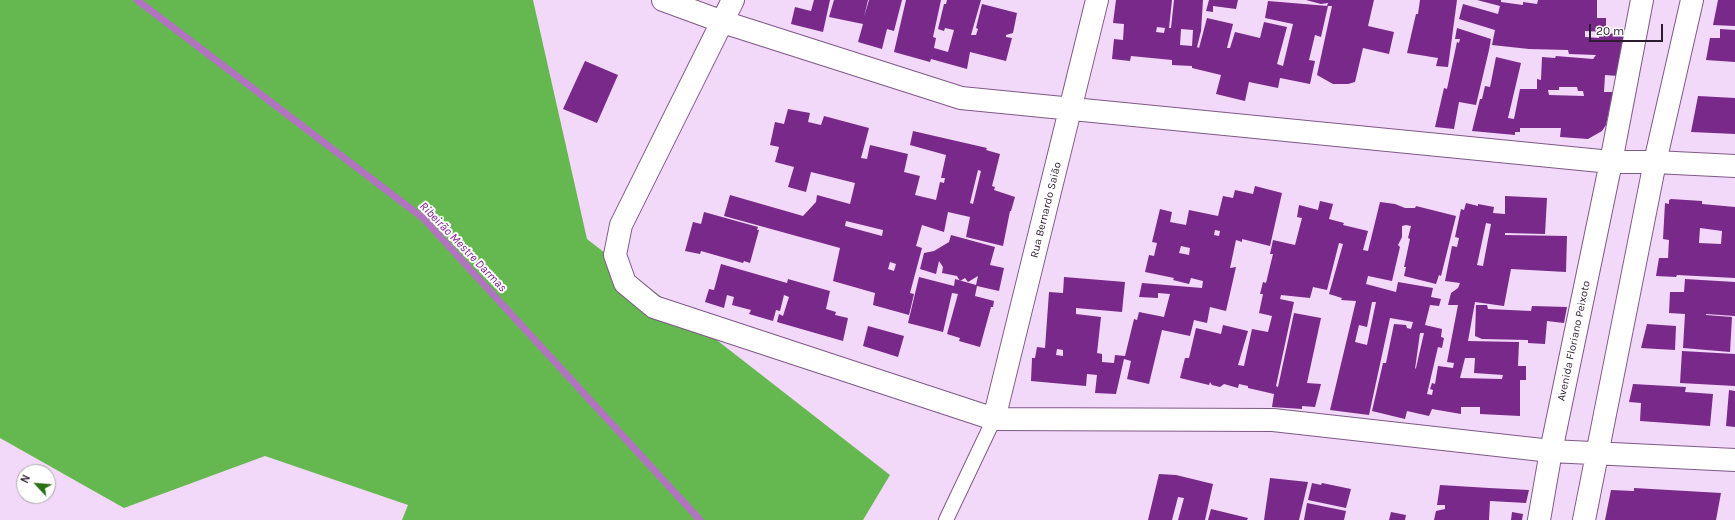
<!DOCTYPE html>
<html>
<head>
<meta charset="utf-8">
<style>
  body { margin:0 }
  #map { position:relative; width:1735px; height:520px; overflow:hidden; background:#f2d8f9; font-family:Karla,sans-serif }
  canvas { display:block }
  .north { position:absolute; left:16px; top:464px; width:40px; height:40px; box-sizing:border-box; background:#fff; border:1px solid #aba4ac; border-radius:50%; rotate:296deg; font-size:11px; font-weight:700; line-height:16px; text-align:center; color:#2d1c30 }
  .north::after { content:''; display:block; margin:auto; width:14px; height:18px; background:#297213; clip-path:polygon(50% 0,100% 100%,50% 72%,0 100%) }
  .scale { position:absolute; left:1589px; top:24px; width:74px; height:18px; box-sizing:border-box; border:2px solid #2d1c30; border-top:0; padding-left:5px; font-size:12px; line-height:14px; white-space:nowrap; color:#2d1c30; -webkit-text-stroke:3px #fff; paint-order:stroke }
</style>
</head>
<body>
<div id="map">
<canvas width="1735" height="520"></canvas>
<div class="north">N</div>
<div class="scale">20 m</div>
</div>
<script>
const c = document.querySelector('canvas').getContext('2d');
c.lineJoin = 'round';
function fillPath(path, color) { c.fillStyle = color; c.fill(path, 'evenodd'); }
const toPath = rows => new Path2D(rows.map(r => 'M' + r).join(''));
function strokePath(path, color, width, dash) { c.strokeStyle = color; c.lineWidth = width; c.lineCap = dash ? 'butt' : 'round'; c.setLineDash(dash || []); c.stroke(path); }
function drawText(font, color, halo, rows, align = 'center') {
  c.font = font + ' Karla,sans-serif'; c.lineWidth = 4; c.setLineDash([]); c.textBaseline = 'middle'; c.strokeStyle = halo; c.fillStyle = color; for (const [text, x, y, turn = 0] of rows) {
    c.save(); c.translate(x, y); c.rotate((+turn || 0) * Math.PI / 180); c.textAlign = isNaN(turn) ? turn : align; if (halo) c.strokeText(text, 0, 0); c.fillText(text, 0, 0); c.restore();
  }
}
fillPath(toPath([
  [0,0,533,0,587,239,890,475,863,520,402,520,408,505,265,456,124,508,0,438]
]), '#64b84f');
strokePath(toPath([
  [137,0,423,218,700,520]
]), '#b274c0', 7);
fillPath(toPath([
  [814,0,830,0,823,32,791,24,795,7,811,11],
  [834,0,868,0,864,17,869,0,902,0,894,31,887,29,882,49,858,42,863,24,829,17],
  [906,0,941,0,933,37,936,38,934,48,948,52,954,30,945,28,944,31,938,29,944,4,946,4,947,0,981,0,971,35,976,35,978,29,976,28,982,4,1017,13,1013,33,1006,35,1006,37,1012,38,1006,61,970,52,967,69,931,59,930,62,894,52],
  [1116,0,1172,0,1169,28,1171,28,1174,0,1203,0,1201,31,1197,47,1199,48,1207,18,1233,24,1227,48,1230,48,1235,32,1260,38,1264,22,1287,27,1277,64,1283,66,1293,24,1265,18,1268,1,1328,6,1321,37,1315,35,1309,60,1315,61,1310,84,1280,78,1278,88,1249,82,1245,101,1216,94,1221,75,1192,68,1192,66,1172,65,1172,60,1131,56,1130,61,1112,59,1114,39,1123,40,1124,24,1113,23],
  [1157,27,1165,28,1164,33,1156,32],
  [1181,29,1193,30,1192,46,1180,45],
  [1209,0,1238,0,1236,9,1213,6,1213,12,1206,11],
  [1306,0,1374,0,1368,26,1394,32,1389,54,1363,48,1355,82,1348,84,1333,84,1317,75,1332,6,1327,6,1328,3,1321,4],
  [1420,0,1457,0,1448,67,1436,66,1438,58,1407,53,1416,14,1418,14],
  [1477,0,1501,0,1501,2,1523,5,1523,2,1537,4,1538,0,1597,0,1597,18,1606,18,1606,32,1585,31,1585,37,1599,38,1599,33,1625,34,1618,76,1605,75,1604,92,1613,92,1606,125,1602,131,1588,139,1560,137,1561,128,1520,128,1520,132,1515,132,1515,135,1472,131,1480,99,1482,99,1485,86,1490,87,1496,57,1521,63,1508,118,1514,119,1520,89,1537,89,1537,79,1541,80,1542,57,1555,58,1556,56,1593,59,1596,55,1569,54,1568,50,1529,49,1492,45,1495,30,1459,19,1463,4,1498,14,1500,6],
  [1559,87,1577,87,1578,91,1583,91,1584,96,1549,95,1548,90,1559,90],
  [1718,0,1735,0,1735,26,1713,25],
  [1457,28,1491,39,1489,50,1476,105,1459,102,1454,129,1435,127,1444,88,1447,89,1457,42,1459,43,1460,39,1455,39],
  [1720,29,1735,30,1735,62,1706,60,1710,38,1720,38],
  [585,61,618,75,597,123,563,109],
  [1698,96,1735,98,1735,134,1691,132],
  [788,109,810,113,808,122,821,125,824,116,869,128,861,158,867,159,870,145,908,154,904,172,920,176,915,195,936,200,940,182,944,183,945,178,941,178,946,155,910,145,913,131,987,148,986,150,1000,154,992,186,995,187,994,190,1015,197,1011,211,1010,211,1003,246,966,237,970,217,948,212,944,232,922,225,916,246,922,248,910,293,914,294,909,315,873,305,875,293,833,281,840,248,724,216,730,195,803,216,816,202,817,195,850,204,855,183,811,172,806,192,788,187,794,167,775,162,779,147,770,145,775,122,784,124],
  [978,170,981,171,973,204,970,203],
  [846,221,883,230,882,236,845,226],
  [890,262,896,264,894,271,888,269],
  [1255,186,1282,193,1270,246,1242,239,1242,242,1236,240,1230,268,1236,267,1226,311,1210,307,1207,323,1194,320,1190,336,1162,330,1149,384,1127,379,1131,361,1124,359,1116,394,1095,393,1097,375,1087,374,1086,386,1031,381,1032,358,1035,358,1037,347,1045,348,1049,292,1063,293,1064,277,1125,282,1122,312,1076,308,1076,314,1101,317,1097,353,1102,354,1102,362,1114,363,1115,355,1125,356,1134,319,1137,320,1139,312,1164,317,1170,294,1158,293,1158,298,1139,297,1142,283,1202,288,1203,281,1191,278,1189,284,1173,280,1174,278,1145,272,1149,255,1154,256,1157,243,1152,242,1160,209,1172,212,1170,222,1186,225,1189,210,1218,216,1223,196,1233,198,1235,190,1253,194],
  [1215,230,1220,231,1219,236,1214,235],
  [1181,246,1190,248,1189,255,1179,253],
  [1057,349,1063,350,1063,356,1056,355],
  [1505,196,1547,198,1545,234,1505,233,1505,235,1567,236,1566,272,1511,269,1504,306,1475,302,1468,341,1519,342,1518,366,1526,366,1526,380,1520,380,1520,416,1480,414,1480,407,1461,407,1461,414,1432,409,1429,416,1407,411,1405,419,1372,411,1383,363,1386,363,1394,324,1406,325,1407,328,1411,329,1413,322,1390,318,1369,415,1330,410,1356,301,1341,300,1342,298,1329,294,1343,244,1339,243,1327,290,1313,287,1310,298,1281,295,1280,299,1294,302,1276,386,1278,387,1294,313,1321,318,1307,383,1321,384,1315,407,1302,406,1302,409,1272,407,1274,394,1248,388,1248,386,1239,384,1238,388,1224,384,1220,387,1212,385,1210,382,1209,385,1180,378,1185,358,1189,358,1196,328,1221,334,1223,325,1248,331,1238,365,1244,366,1252,329,1268,332,1272,316,1259,313,1263,294,1260,294,1263,282,1266,283,1273,254,1270,254,1273,240,1295,245,1302,218,1297,217,1299,205,1318,210,1320,201,1333,204,1329,219,1344,223,1343,225,1368,231,1363,250,1368,251,1380,202,1395,204,1405,208,1415,208,1416,206,1456,216,1441,276,1439,275,1436,284,1404,276,1406,267,1404,267,1410,239,1408,238,1411,226,1406,225,1402,226,1402,237,1398,245,1400,247,1392,281,1368,276,1366,284,1396,292,1398,282,1433,288,1431,297,1441,299,1439,306,1430,305,1425,325,1442,329,1441,337,1444,338,1442,348,1438,347,1427,394,1432,395,1433,390,1430,389,1432,383,1435,384,1438,366,1453,368,1454,363,1447,362,1458,305,1448,305,1451,293,1458,288,1460,283,1445,281,1452,246,1457,247,1459,238,1455,237,1461,209,1464,210,1466,203,1478,206,1478,204,1494,207,1493,213,1505,214],
  [1486,223,1491,224,1483,266,1477,265],
  [1372,302,1376,302,1367,345,1355,342,1359,325,1367,327],
  [1420,333,1424,333,1416,368,1415,369],
  [1465,358,1475,358,1474,373,1503,375,1502,379,1460,378],
  [1671,199,1702,201,1702,204,1735,207,1735,278,1677,275,1676,277,1656,276,1659,258,1668,258,1669,240,1663,239,1665,203,1669,204,1669,200],
  [1700,228,1722,231,1721,244,1699,243],
  [704,212,758,227,757,230,759,230,750,263,744,261,743,263,701,251,700,254,685,251,693,222,701,224],
  [951,235,995,247,990,265,1004,268,999,291,977,286,975,296,994,301,993,307,991,307,980,347,959,341,960,338,947,334,958,294,952,293,943,332,908,323,919,277,954,286,955,279,976,285,978,276,968,282,965,278,960,281,957,276,942,273,943,267,939,261,936,274,920,269,924,253,934,251,949,242],
  [721,264,787,283,788,279,830,291,826,309,836,312,835,315,848,318,843,341,777,322,779,314,783,316,789,297,784,295,780,311,776,310,773,321,749,314,751,310,732,305,734,297,727,295,724,308,705,302,709,289,714,290],
  [1685,279,1735,282,1735,316,1706,314,1706,315,1732,317,1730,352,1683,348,1685,314,1669,313,1670,292,1684,292],
  [1476,305,1487,305,1488,309,1531,311,1532,306,1567,307,1564,323,1547,321,1545,344,1528,343,1528,340,1482,339,1475,336],
  [1647,324,1676,326,1675,350,1641,348],
  [868,326,904,336,898,357,863,346],
  [1682,351,1735,354,1735,386,1680,383],
  [1633,384,1686,387,1685,392,1713,394,1710,426,1640,421,1641,403,1629,402],
  [1729,390,1735,391,1735,427,1726,426],
  [1159,474,1176,475,1213,484,1205,520,1178,520,1184,498,1178,497,1172,520,1148,520],
  [1270,478,1308,482,1299,520,1264,520],
  [1312,483,1321,485,1322,483,1351,489,1346,508,1308,500],
  [1440,485,1489,488,1529,490,1526,503,1490,501,1489,520,1434,520,1436,511,1445,509,1445,505,1437,505],
  [1634,488,1721,493,1716,520,1605,520,1611,490,1634,491],
  [1307,503,1346,511,1344,520,1304,520],
  [1211,509,1248,518,1247,520,1208,520],
  [1391,512,1406,515,1405,520,1389,520],
  [1512,512,1523,514,1522,520,1511,520]
]), '#782989');
const lane = toPath([
  [946,520,994,419]
]);
const street = toPath([
  [663,0,723,22,961,98,1611,162,1655,162,1735,166],
  [733,0,621,225,615,255,625,283,654,307,994,419,1273,420,1551,451,1735,460],
  [994,419,1097,0],
  [1539,520,1551,451,1611,162,1642,0],
  [1584,520,1655,162,1692,0]
]);
strokePath(lane, '#7f5988', 16);
strokePath(street, '#7f5988', 24);
strokePath(lane, '#fff', 14);
strokePath(street, '#fff', 22);
drawText('11px', '#2d1c30', '#fff', [
  ["Rua Bernardo Saião",1046,210,-76],
  ["Avenida Floriano Peixoto",1574,341,-78]
]);
drawText('italic 12px', '#801b95', '#fff', [
  ["Ribeirão Mestre Darmas",463,247,46]
]);
</script>
</body>
</html>
